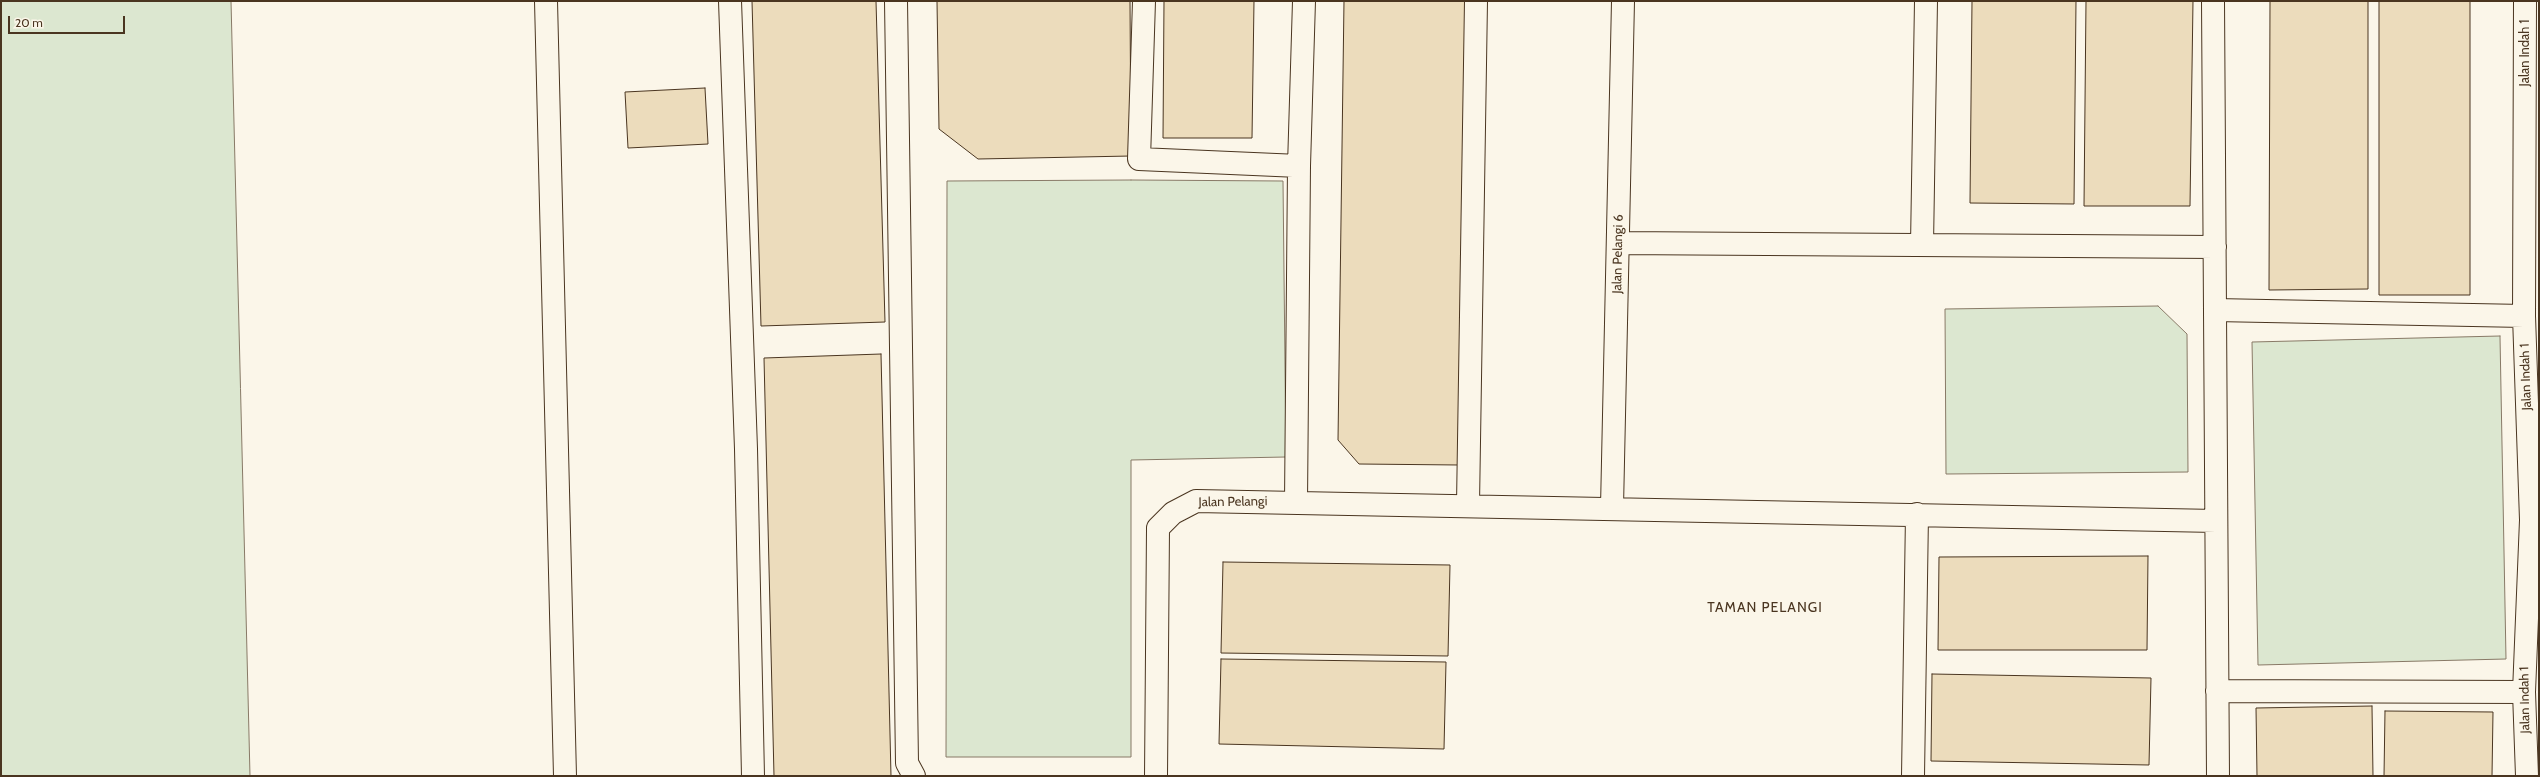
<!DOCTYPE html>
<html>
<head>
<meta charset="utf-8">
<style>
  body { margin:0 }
  #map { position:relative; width:2540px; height:777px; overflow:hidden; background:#fbf6e9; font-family:Cabin,sans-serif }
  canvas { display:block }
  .frame { position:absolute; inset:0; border:2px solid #4a3520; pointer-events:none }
  .scale { position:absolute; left:8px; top:16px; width:117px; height:18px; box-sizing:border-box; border:2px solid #4a3520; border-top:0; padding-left:5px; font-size:12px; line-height:14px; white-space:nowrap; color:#4a3520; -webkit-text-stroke:3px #fbf6e9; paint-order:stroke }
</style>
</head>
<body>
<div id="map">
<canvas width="2540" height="777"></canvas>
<div class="frame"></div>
<div class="scale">20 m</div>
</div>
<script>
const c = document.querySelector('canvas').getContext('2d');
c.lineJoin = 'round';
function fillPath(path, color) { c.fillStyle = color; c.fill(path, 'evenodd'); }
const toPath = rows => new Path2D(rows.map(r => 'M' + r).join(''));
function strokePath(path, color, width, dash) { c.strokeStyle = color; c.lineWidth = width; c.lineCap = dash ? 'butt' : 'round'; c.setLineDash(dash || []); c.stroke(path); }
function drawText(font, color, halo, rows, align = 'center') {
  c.font = font + ' Cabin,sans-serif'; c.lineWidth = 3; c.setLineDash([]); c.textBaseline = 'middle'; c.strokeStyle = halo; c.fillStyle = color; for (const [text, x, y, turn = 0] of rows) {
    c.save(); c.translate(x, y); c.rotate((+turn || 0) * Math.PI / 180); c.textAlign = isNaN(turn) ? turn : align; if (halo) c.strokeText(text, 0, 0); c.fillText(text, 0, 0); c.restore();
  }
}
const green = toPath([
  [1,1,231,1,250,776,1,776,1,1],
  [1131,180,1283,181,1286,457,1131,460,1131,757,946,757,947,181,1131,180],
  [2158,306,2187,334,2188,472,1946,474,1945,309,2158,306],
  [2500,336,2506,659,2258,665,2252,342,2500,336]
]);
fillPath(green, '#dce7d0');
strokePath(green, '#887966', 1);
const building = toPath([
  [752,1,876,1,885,322,761,326,752,1],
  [937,1,1130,1,1131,156,978,159,939,129,937,1],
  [1164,1,1254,1,1252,138,1163,138,1164,1],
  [1344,1,1466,1,1459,465,1359,464,1338,440,1344,1],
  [1972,1,2076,1,2074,204,1970,203,1972,1],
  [2086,1,2193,1,2190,206,2084,206,2086,1],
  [2270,1,2368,1,2368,289,2269,290,2270,1],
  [2379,1,2470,1,2470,295,2379,295,2379,1],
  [705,88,708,144,628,148,625,92,705,88],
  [881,354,891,776,774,776,764,358,881,354],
  [2148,556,2147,650,1938,650,1939,557,2148,556],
  [1223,562,1450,565,1448,656,1221,653,1223,562],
  [1221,659,1446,662,1444,749,1219,744,1221,659],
  [1932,674,2151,678,2149,765,1931,761,1932,674],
  [2372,706,2373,776,2257,776,2256,708,2372,706],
  [2385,711,2493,712,2492,776,2384,776,2385,711]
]);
fillPath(building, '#ecdcbc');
strokePath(building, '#4a3520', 1);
const minor = toPath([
  [546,1,565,776],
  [730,1,746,449,753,776],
  [896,1,907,763,914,776],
  [1144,1,1139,159,1299,166],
  [2213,1,2218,776],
  [2525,1,2524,316,2531,520,2524,692,2527,776],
  [1618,243,2215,247],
  [1922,245,1926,1],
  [2215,310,2524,316],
  [1296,502,1299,166,1304,1],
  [1468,504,1476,1],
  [1612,507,1623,1],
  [2217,691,2524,692],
  [1156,776,1158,528,1173,513,1196,501,2216,521],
  [1913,776,1917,514]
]);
strokePath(minor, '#4a3520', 24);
strokePath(minor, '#fbf6e9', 22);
drawText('13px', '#4a3520', '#fbf6e9', [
  ["Jalan Indah 1",2525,53,-90],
  ["Jalan Pelangi 6",1618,254,-89],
  ["Jalan Indah 1",2526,377,-92],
  ["Jalan Pelangi",1233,502,-1],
  ["Jalan Indah 1",2525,700,-91]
]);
c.letterSpacing = '1px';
drawText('14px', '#4a3520', '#fbf6e9', [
  ["TAMAN PELANGI",1765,608]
]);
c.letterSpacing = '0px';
</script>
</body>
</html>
